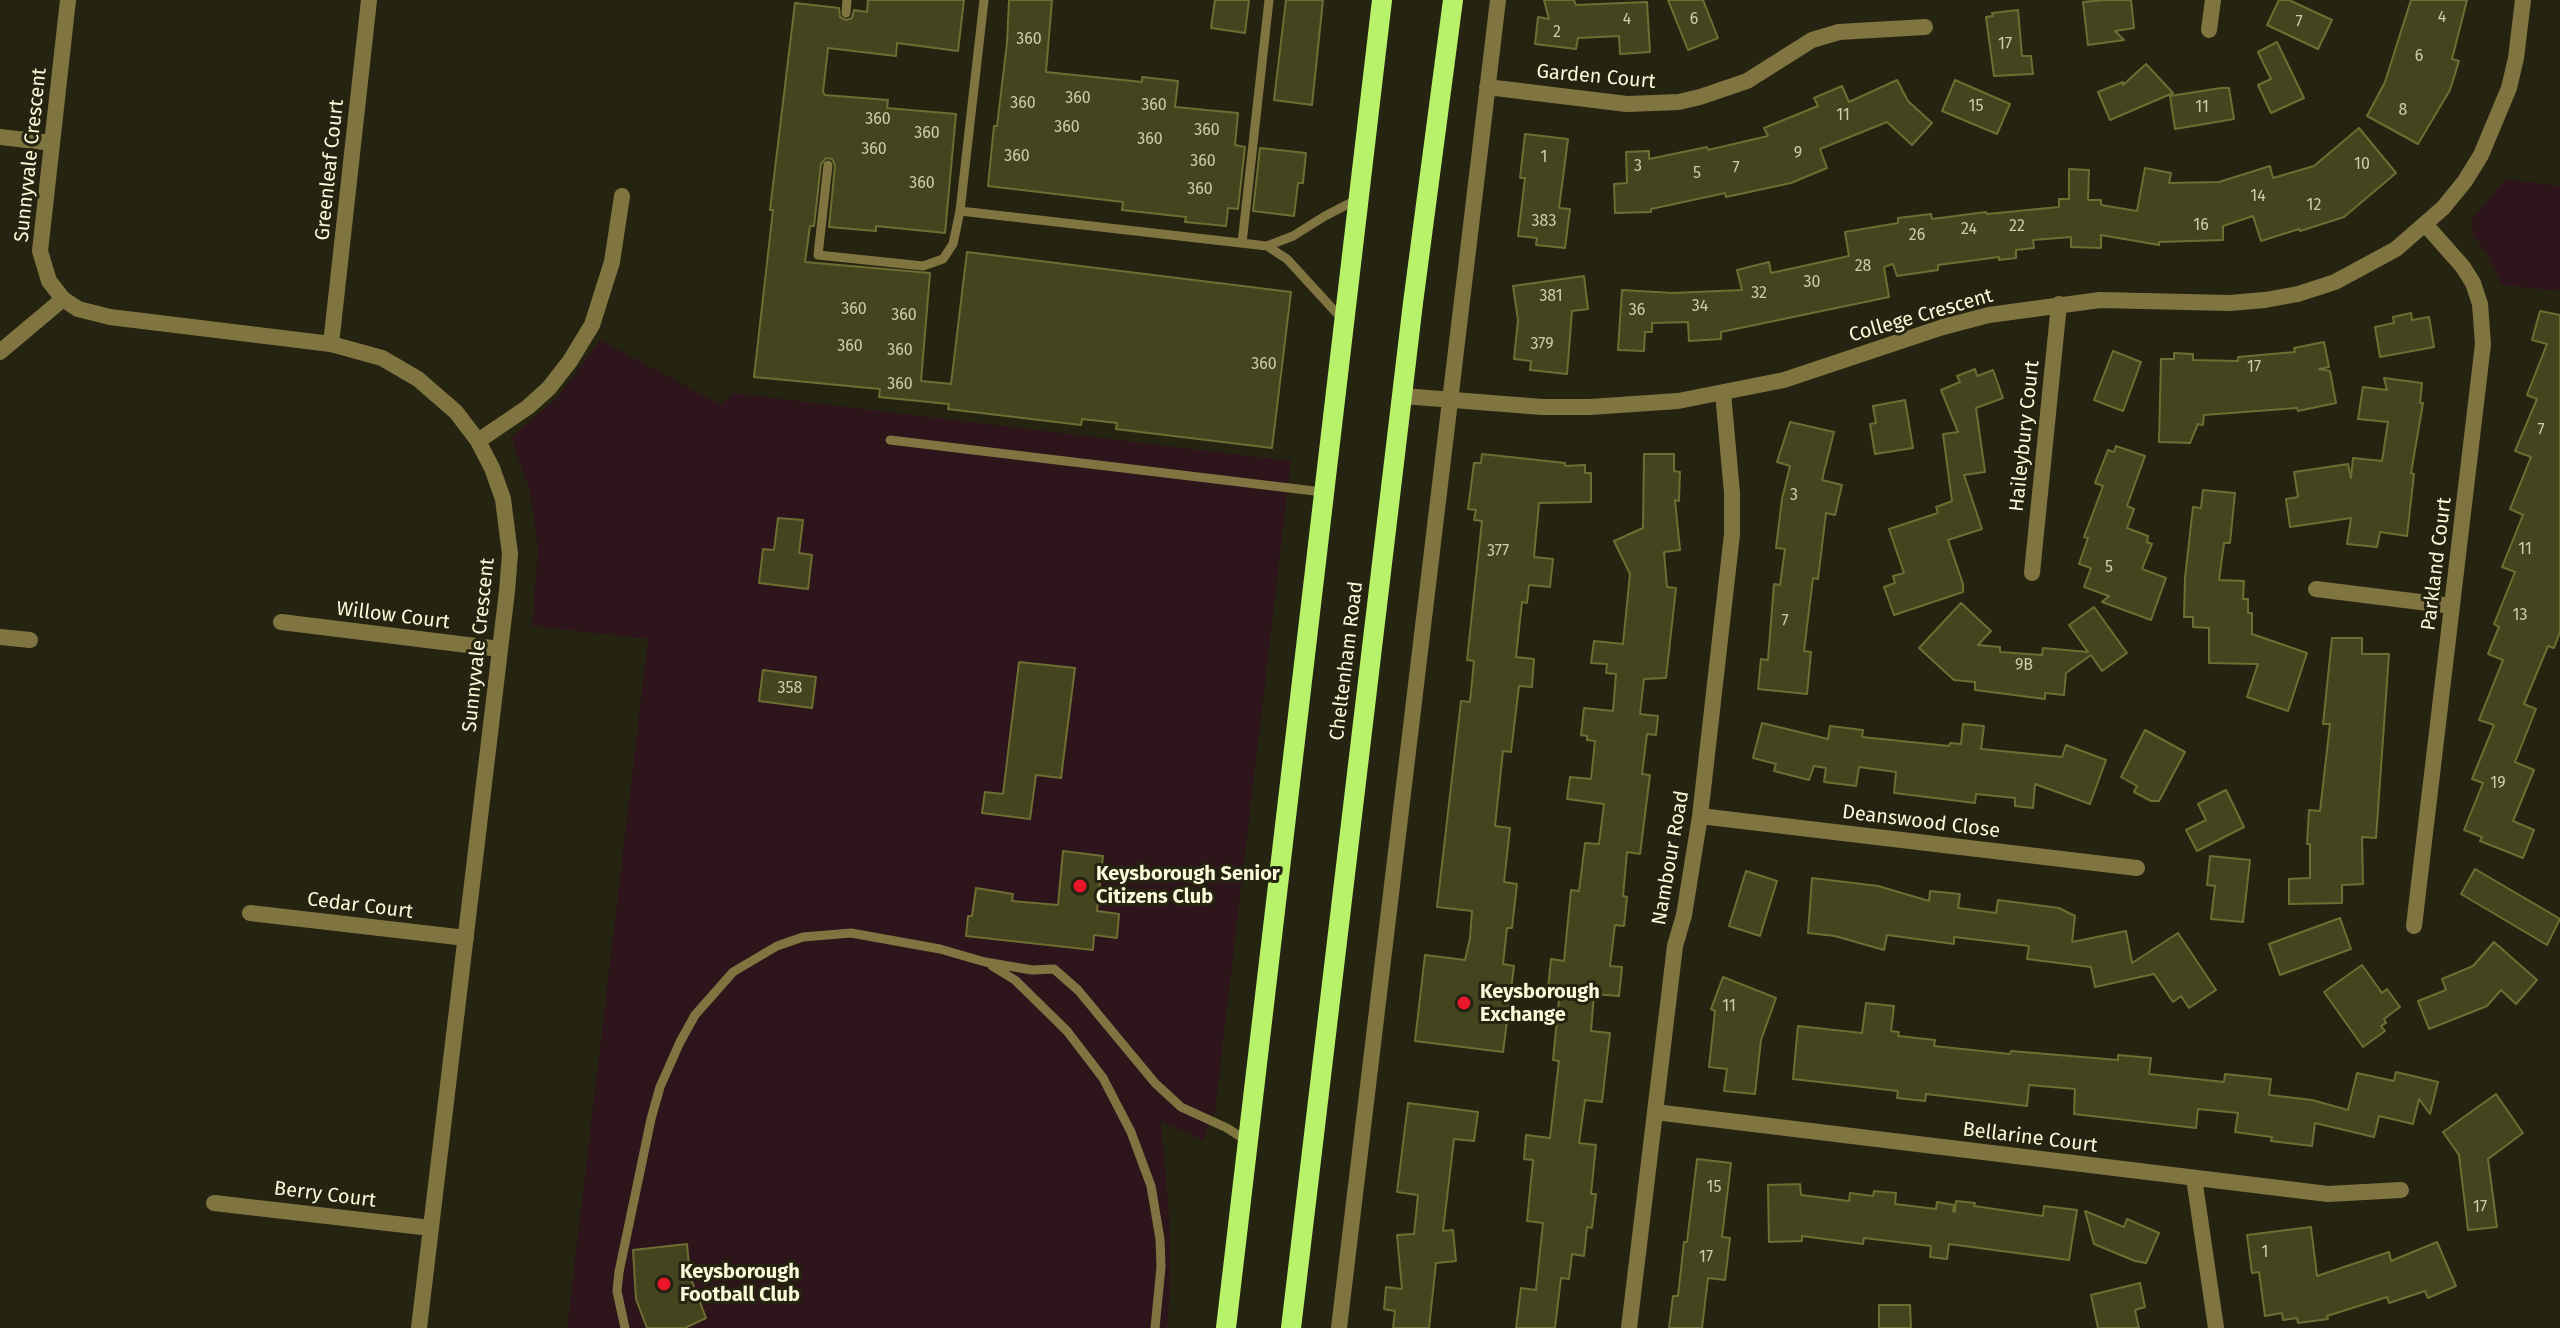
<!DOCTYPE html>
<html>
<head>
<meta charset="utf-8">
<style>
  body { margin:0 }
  canvas { display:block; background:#252411 }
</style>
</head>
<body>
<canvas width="2560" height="1328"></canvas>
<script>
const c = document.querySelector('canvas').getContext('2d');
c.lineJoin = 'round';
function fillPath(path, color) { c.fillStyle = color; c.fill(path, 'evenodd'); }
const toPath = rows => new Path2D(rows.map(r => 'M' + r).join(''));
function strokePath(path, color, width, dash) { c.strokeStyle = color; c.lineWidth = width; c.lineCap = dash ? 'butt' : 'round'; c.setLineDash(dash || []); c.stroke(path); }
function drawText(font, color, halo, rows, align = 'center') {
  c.font = font + ' "Fira Sans",sans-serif'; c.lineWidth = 6; c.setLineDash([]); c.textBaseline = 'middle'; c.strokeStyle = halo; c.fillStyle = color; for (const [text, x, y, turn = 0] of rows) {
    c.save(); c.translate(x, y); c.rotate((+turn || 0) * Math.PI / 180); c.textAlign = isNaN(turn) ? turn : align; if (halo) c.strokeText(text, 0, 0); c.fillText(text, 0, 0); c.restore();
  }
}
fillPath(toPath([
  [2505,179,2560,186,2560,291,2502,285,2487,254,2473,235,2472,220],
  [600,340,720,404,733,393,1291,461,1215,1111,1203,1140,1161,1121,1169,1213,1171,1284,1167,1328,567,1328,648,639,532,626,538,551,535,523,529,489,511,437,557,398]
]), '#2e151b');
const building = toPath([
  [868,0,964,0,958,51,897,43,896,56,828,48,823,92,825,95,888,100,887,108,956,114,945,233,876,226,876,231,829,227,835,165,832,159,826,158,821,164,814,226,810,226,805,262,930,273,921,381,951,384,967,252,1291,292,1272,448,1116,429,1117,423,1082,419,1081,425,948,409,949,404,879,397,880,389,754,377,773,210,770,210,795,3,839,8,840,17,846,20,852,18,854,10,867,12,868,0],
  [1009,0,1052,0,1046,72,1142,82,1142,77,1178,81,1175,107,1238,113,1235,145,1245,147,1238,209,1228,208,1226,226,1185,222,1186,217,1122,210,1123,202,988,186,994,126,997,126,1007,43,1009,0],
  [1215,0,1249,0,1245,33,1211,28,1215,0],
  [1286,0,1323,0,1312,105,1274,100,1286,0],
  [1544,0,1574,0,1576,5,1647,2,1650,52,1620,54,1619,36,1578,38,1576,49,1535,44,1538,17,1549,19,1544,0],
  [1668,0,1703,0,1718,38,1688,50,1668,0],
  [2103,0,2131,0,2134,28,2115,31,2124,40,2088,45,2083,2,2103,0],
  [2279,0,2289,0,2332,20,2318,49,2267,25,2279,0],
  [2411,0,2467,0,2452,59,2459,61,2450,90,2418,144,2367,116,2385,82,2411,0],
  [2018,10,2022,56,2031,56,2033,74,1994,76,1986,17,1993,16,1992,13,2018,10],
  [2277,42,2304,98,2271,113,2258,85,2271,79,2258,52,2277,42],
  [2146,64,2173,93,2110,120,2098,92,2123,82,2123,85,2146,64],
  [1897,80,1908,101,1932,123,1912,145,1887,122,1820,149,1827,168,1791,183,1726,197,1725,193,1651,209,1651,212,1615,213,1614,184,1627,183,1626,152,1649,151,1649,159,1707,147,1708,150,1768,136,1764,128,1818,106,1814,98,1842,86,1849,102,1897,80],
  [1955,80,2010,104,1997,134,1942,111,1955,80],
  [2221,88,2229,88,2234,119,2175,129,2170,96,2221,88],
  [2359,128,2396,173,2344,217,2300,231,2299,229,2261,241,2253,216,2223,226,2223,240,2159,242,2159,245,2101,235,2101,248,2071,247,2071,237,2033,240,2034,248,2016,250,2016,258,1999,260,1999,257,1938,265,1938,270,1897,276,1893,264,1884,267,1889,297,1721,332,1721,339,1689,341,1688,322,1652,323,1652,332,1645,332,1644,351,1618,350,1622,290,1673,293,1742,290,1737,270,1769,262,1771,273,1849,256,1845,232,1898,223,1898,218,1931,214,1932,219,1986,212,1987,214,2059,207,2059,199,2069,199,2069,169,2089,170,2088,200,2101,200,2101,205,2137,211,2145,168,2171,173,2169,183,2219,182,2270,166,2273,178,2314,166,2359,128],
  [1525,134,1568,139,1559,208,1570,209,1565,248,1536,245,1537,238,1518,236,1525,178,1520,178,1525,134],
  [1260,148,1306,153,1303,183,1298,183,1294,216,1253,211,1260,148],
  [1584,276,1588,309,1572,311,1567,374,1530,370,1531,361,1514,359,1518,320,1513,286,1584,276],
  [2540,311,2560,315,2560,632,2554,648,2548,646,2524,704,2536,709,2515,762,2534,770,2513,821,2534,830,2523,858,2480,841,2482,837,2464,830,2483,783,2472,779,2494,725,2479,720,2503,660,2488,654,2499,627,2494,624,2515,572,2502,567,2523,515,2510,509,2531,457,2515,451,2537,399,2527,395,2547,344,2532,340,2540,311],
  [2411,313,2412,320,2429,317,2434,347,2380,357,2375,327,2394,323,2393,317,2411,313],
  [2324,342,2329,367,2319,369,2330,371,2336,403,2298,411,2297,408,2204,415,2203,425,2198,424,2190,443,2159,442,2161,359,2174,359,2174,353,2193,354,2193,360,2238,361,2238,357,2295,352,2294,348,2324,342],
  [2113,351,2141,362,2123,411,2094,400,2113,351],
  [1975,369,1977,376,1993,370,2003,398,1976,408,1985,472,1964,475,1982,529,1948,540,1963,584,1963,592,1894,615,1884,587,1895,583,1893,576,1904,573,1889,529,1938,513,1936,507,1952,501,1943,434,1958,432,1941,390,1960,382,1957,376,1975,369],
  [2384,378,2422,383,2420,403,2423,403,2411,473,2414,474,2407,536,2380,532,2377,547,2347,544,2351,518,2290,527,2286,499,2298,497,2294,472,2348,464,2351,478,2353,458,2382,461,2388,422,2358,419,2363,387,2387,390,2384,378],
  [1905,400,1913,448,1875,454,1870,424,1876,423,1873,406,1905,400],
  [1790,422,1834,432,1822,480,1842,485,1835,515,1826,513,1818,579,1813,578,1804,651,1811,652,1807,694,1758,689,1761,659,1768,660,1774,584,1780,585,1785,549,1776,548,1782,499,1790,466,1777,462,1790,422],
  [2116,446,2145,456,2127,506,2134,509,2127,528,2148,536,2147,542,2152,544,2142,569,2166,578,2151,620,2102,602,2109,596,2084,587,2091,568,2079,564,2088,538,2084,537,2103,486,2095,483,2108,450,2114,452,2116,446],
  [1482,454,1565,463,1565,466,1585,465,1585,473,1591,473,1591,502,1539,503,1534,557,1553,559,1550,587,1529,585,1527,603,1522,602,1516,657,1534,659,1532,687,1519,686,1511,752,1503,751,1495,826,1510,828,1504,882,1517,884,1512,928,1507,928,1503,964,1514,966,1503,1052,1415,1041,1425,955,1465,960,1470,938,1472,911,1437,907,1461,701,1470,702,1474,661,1467,660,1482,521,1474,520,1476,510,1468,509,1474,463,1481,463,1482,454],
  [1644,454,1674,454,1674,471,1680,472,1679,501,1675,500,1680,550,1664,552,1667,587,1676,588,1666,678,1644,679,1640,714,1658,716,1656,735,1647,734,1642,774,1650,775,1640,854,1627,852,1623,896,1627,897,1624,926,1615,925,1610,966,1622,967,1619,996,1594,994,1591,1031,1610,1033,1602,1102,1585,1100,1579,1143,1596,1145,1591,1194,1596,1194,1592,1228,1587,1227,1584,1256,1572,1254,1569,1279,1561,1278,1555,1328,1516,1328,1521,1288,1536,1290,1543,1223,1527,1221,1533,1160,1524,1159,1526,1135,1550,1138,1559,1061,1553,1060,1560,990,1548,989,1551,959,1564,961,1571,890,1579,891,1585,843,1599,844,1604,804,1567,799,1570,777,1591,779,1595,741,1587,740,1587,736,1581,735,1584,708,1613,711,1616,674,1606,673,1607,664,1591,663,1594,641,1623,644,1630,574,1614,541,1643,528,1644,454],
  [2203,490,2235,493,2230,543,2224,543,2219,580,2244,581,2243,599,2248,599,2248,613,2252,613,2252,634,2307,653,2288,711,2247,697,2258,664,2209,663,2209,628,2193,627,2193,617,2184,617,2185,578,2193,507,2201,508,2203,490],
  [778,518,803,520,799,553,812,555,808,589,759,583,763,549,774,550,778,518],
  [1961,603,1991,631,1978,645,2000,647,2000,652,2042,655,2043,648,2088,652,2069,625,2094,607,2127,653,2102,671,2091,655,2066,673,2064,695,2045,693,2045,699,1975,690,1975,682,1954,680,1919,648,1961,603],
  [2332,638,2362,638,2362,654,2389,654,2376,838,2362,837,2363,884,2342,885,2342,903,2289,904,2289,879,2310,878,2310,844,2307,844,2309,810,2320,811,2330,724,2323,724,2332,638],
  [1019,662,1075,668,1061,778,1036,775,1030,819,982,813,985,792,1003,794,1019,662],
  [763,670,816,677,812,708,759,701,763,670],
  [1762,723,1828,739,1830,726,1863,730,1862,737,1949,746,1950,743,1961,744,1963,724,1984,726,1981,749,2062,757,2066,745,2106,760,2090,804,2035,784,2033,808,2015,806,2015,798,1976,794,1975,803,1894,793,1896,772,1859,767,1856,786,1824,782,1826,768,1814,766,1809,780,1774,771,1776,764,1753,758,1762,723],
  [2145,730,2185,752,2159,801,2151,801,2134,792,2137,786,2121,777,2145,730],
  [2226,790,2244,827,2197,851,2186,830,2206,820,2198,804,2226,790],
  [1063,851,1103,856,1097,911,1119,914,1117,938,1094,935,1093,950,966,936,968,916,972,916,976,888,1013,894,1012,901,1058,905,1063,851],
  [2210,856,2250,860,2243,922,2211,919,2215,886,2207,885,2210,856],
  [2475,869,2560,919,2547,945,2461,894,2475,869],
  [1746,871,1777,881,1760,936,1729,926,1746,871],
  [1812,878,1878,886,1929,901,1930,891,1960,894,1958,908,1996,913,1998,900,2059,908,2075,916,2072,942,2126,931,2132,963,2178,933,2216,990,2189,1008,2181,996,2173,1002,2154,974,2095,987,2091,967,2027,959,2029,946,1954,937,1954,944,1887,935,1884,950,1835,936,1808,933,1812,878],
  [2340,918,2351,949,2280,975,2269,944,2340,918],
  [2494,942,2537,980,2516,1004,2501,990,2487,1006,2429,1029,2418,1001,2446,990,2442,979,2473,966,2494,942],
  [2362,965,2382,993,2387,989,2400,1007,2384,1019,2386,1023,2381,1026,2385,1031,2363,1047,2324,992,2362,965],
  [1723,977,1776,998,1761,1040,1755,1094,1724,1091,1727,1069,1709,1067,1715,1011,1711,1009,1723,977],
  [1866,1003,1894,1006,1891,1031,1899,1032,1898,1036,1935,1040,1934,1046,2010,1054,2011,1051,2118,1060,2118,1055,2151,1058,2149,1074,2224,1082,2225,1074,2271,1079,2269,1095,2312,1100,2348,1110,2357,1073,2394,1081,2396,1072,2438,1082,2430,1114,2419,1099,2413,1124,2379,1116,2374,1137,2315,1123,2312,1146,2271,1141,2272,1137,2235,1132,2238,1113,2198,1109,2196,1128,2074,1114,2075,1089,2029,1085,2027,1106,1926,1094,1925,1101,1897,1098,1898,1091,1793,1079,1798,1026,1862,1033,1866,1003],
  [2496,1094,2523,1133,2488,1159,2497,1227,2468,1230,2459,1155,2443,1132,2496,1094],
  [1408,1103,1478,1112,1474,1141,1454,1139,1443,1231,1453,1230,1456,1261,1436,1263,1429,1328,1393,1328,1395,1311,1384,1309,1386,1287,1402,1289,1397,1235,1414,1234,1418,1195,1397,1192,1408,1103],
  [1697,1159,1731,1163,1722,1237,1730,1238,1725,1280,1708,1278,1702,1328,1669,1328,1673,1296,1678,1296,1684,1242,1687,1242,1697,1159],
  [1800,1184,1801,1195,1849,1201,1850,1193,1873,1196,1874,1191,1896,1193,1895,1204,1936,1209,1937,1202,1954,1205,1953,1211,1955,1212,1956,1201,1975,1203,1974,1206,2043,1216,2044,1206,2077,1210,2069,1260,1949,1244,1947,1259,1930,1257,1931,1246,1864,1238,1863,1244,1802,1236,1802,1241,1769,1242,1768,1185,1800,1184],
  [2085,1211,2124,1227,2127,1219,2159,1233,2146,1263,2135,1261,2094,1244,2085,1211],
  [2311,1227,2317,1276,2389,1252,2391,1261,2437,1242,2456,1286,2428,1298,2425,1291,2389,1303,2387,1297,2327,1316,2328,1319,2298,1323,2297,1318,2283,1320,2282,1313,2265,1316,2259,1272,2252,1273,2247,1235,2311,1227],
  [687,1244,690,1276,706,1318,685,1328,647,1328,636,1299,633,1250,687,1244],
  [2140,1283,2145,1307,2135,1310,2139,1328,2098,1328,2091,1295,2140,1283],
  [1879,1305,1910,1305,1911,1328,1879,1328,1879,1305]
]);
fillPath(building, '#44441f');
strokePath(building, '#6e6e33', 2);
strokePath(toPath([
  [846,13,847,0],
  [828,165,818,255,923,266,943,259,953,244,960,211,984,0],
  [960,211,1267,246,1287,259,1343,320],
  [1242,243,1269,0],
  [1267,246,1293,236,1325,216,1356,200],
  [890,440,1323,492],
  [992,966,1015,980,1067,1031,1103,1078,1131,1132,1151,1186,1160,1239,1161,1267,1155,1328],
  [625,1328,617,1291,619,1272,651,1119,660,1087,680,1042,695,1015,733,972,777,946,803,937,851,933,940,949,985,962,1032,970,1054,969,1078,990,1155,1083,1181,1107,1227,1128,1247,1141]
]), '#807541', 9);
strokePath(toPath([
  [68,0,40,251,49,281,63,299,78,309,110,317,331,344,382,358,418,379,456,412,478,441,492,468,503,499,510,554,507,591,419,1328],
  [2209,30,2213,0],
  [1487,87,1627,104,1679,102,1700,97,1747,81,1812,40,1839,32,1925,27],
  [0,137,52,143],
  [331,344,369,0],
  [0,352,63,299],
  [1403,396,1542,407,1590,407,1678,401,1784,380,1943,327,1989,315,2100,300,2229,303,2265,300,2298,294,2335,282,2396,249,2443,208,2465,181,2481,155,2509,88,2516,58,2523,0],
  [478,441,528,407,549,388,570,361,592,325,612,262,622,196],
  [2032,573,2059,304],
  [2316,589,2452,606],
  [281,622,500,649],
  [0,637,30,640],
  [1700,816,2137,868],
  [250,913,466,938],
  [2414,926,2483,344,2480,304,2473,283,2463,267,2425,224],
  [1655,1112,2328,1194,2401,1190],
  [2194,1178,2216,1328],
  [214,1203,431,1228],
  [1339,1328,1498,0],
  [1629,1328,1675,946,1684,915,1700,816,1732,534,1732,493,1723,393]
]), '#807541', 16);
strokePath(toPath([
  [1226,1328,1382,0],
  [1291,1328,1413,303,1453,0]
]), '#b8f26a', 20);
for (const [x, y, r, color] of [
  [1080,886,8,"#ea162c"],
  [1464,1003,8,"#ea162c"],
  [664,1284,8,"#ea162c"]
]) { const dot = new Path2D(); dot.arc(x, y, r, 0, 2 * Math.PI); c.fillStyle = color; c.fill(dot); strokePath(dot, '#252411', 3); }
drawText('16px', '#ceccaa', null, [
  ["4",2442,18],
  ["4",1627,20],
  ["6",1694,20],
  ["7",2299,23],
  ["2",1557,33],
  ["360",1029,40],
  ["17",2005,45],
  ["6",2419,57],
  ["360",1078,99],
  ["360",1023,104],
  ["360",1154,106],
  ["15",1976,107],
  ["11",2202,108],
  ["8",2403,111],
  ["11",1843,116],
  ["360",878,120],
  ["360",1067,128],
  ["360",1207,131],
  ["360",927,134],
  ["360",1150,140],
  ["360",874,150],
  ["9",1798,154],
  ["360",1017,157],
  ["1",1544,158],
  ["360",1203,162],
  ["10",2362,165],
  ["3",1638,167],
  ["7",1736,169],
  ["5",1697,174],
  ["360",922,184],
  ["360",1200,190],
  ["14",2258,197],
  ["12",2314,206],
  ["383",1544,222],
  ["16",2201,226],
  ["22",2017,227],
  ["24",1969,230],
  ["26",1917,236],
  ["28",1863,267],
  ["30",1812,283],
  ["32",1759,294],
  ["381",1551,297],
  ["34",1700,307],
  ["360",854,310],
  ["36",1637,311],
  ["360",904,316],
  ["379",1542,345],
  ["360",850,347],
  ["360",900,351],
  ["360",1264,365],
  ["17",2254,368],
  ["360",900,385],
  ["7",2541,431],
  ["3",1794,496],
  ["11",2525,550],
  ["377",1498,552],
  ["5",2109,568],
  ["13",2520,616],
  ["7",1785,622],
  ["9B",2024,666],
  ["358",790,689],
  ["19",2498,784],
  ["11",1729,1007],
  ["15",1714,1188],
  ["17",2480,1208],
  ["1",2265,1253],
  ["17",1706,1258]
]);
drawText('20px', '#fcf9d9', '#252411', [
  ["Garden Court",1596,77,5],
  ["Sunnyvale Crescent",31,155,-84],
  ["Greenleaf Court",330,170,-84],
  ["College Crescent",1921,316,-16],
  ["Haileybury Court",2025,436,-84],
  ["Parkland Court",2437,564,-83],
  ["Willow Court",393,616,7],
  ["Sunnyvale Crescent",479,645,-84],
  ["Cheltenham Road",1347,661,-83],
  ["Deanswood Close",1921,822,7],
  ["Nambour Road",1671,858,-80],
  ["Cedar Court",360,906,7],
  ["Bellarine Court",2030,1138,7],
  ["Berry Court",325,1195,7]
]);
drawText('bold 20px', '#fcf9d9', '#252411', [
  ["Keysborough Senior",1096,874],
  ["Citizens Club",1096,897],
  ["Keysborough",1480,992],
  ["Exchange",1480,1015],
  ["Keysborough",680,1272],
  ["Football Club",680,1295]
], 'left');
</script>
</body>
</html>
